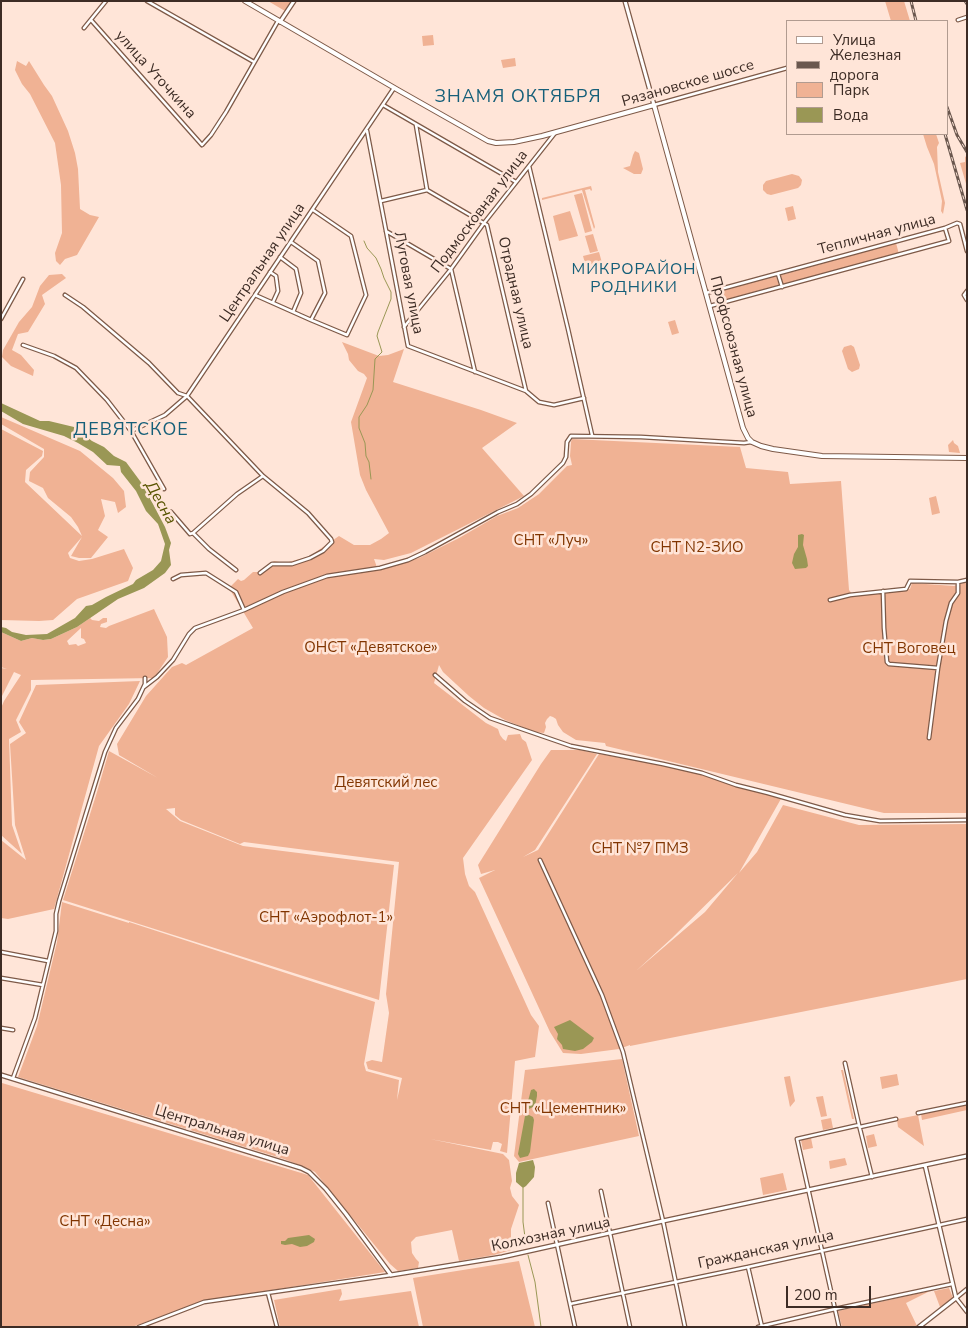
<!DOCTYPE html>
<html>
<head>
<meta charset="utf-8">
<style>
  body { margin:0 }
  #map { position:relative; width:968px; height:1328px; overflow:hidden; background:#ffe5d8; font-family:"Nunito Sans",sans-serif }
  canvas { display:block }
  .frame { position:absolute; inset:0; border:2px solid #3d2c25; pointer-events:none }
  .legend { position:absolute; left:786px; top:20px; width:162px; height:115px; box-sizing:border-box; background:#ffe5d8; border:1px solid #b19b90; margin:0; padding:6px 9px; list-style:none; font-size:15px; color:#3d2c25 }
  .legend li { display:flex; align-items:center; gap:10px; height:25px }
  .legend b { width:25px; border:1px solid #b19b90 }
  .scale { position:absolute; left:786px; top:1286px; width:85px; height:22px; box-sizing:border-box; border:2px solid #3d2c25; border-top:0; padding-left:6px; font-size:15px; line-height:18px; white-space:nowrap; color:#3d2c25; -webkit-text-stroke:4px #ffe5d8; paint-order:stroke }
</style>
</head>
<body>
<div id="map">
<canvas width="968" height="1328"></canvas>
<div class="frame"></div>
<ul class="legend">
<li><b style="height:6px;background:#fff"></b>Улица</li>
<li><b style="height:6px;background:#6a574e"></b>Железная дорога</li>
<li><b style="height:14px;background:#f0b294"></b>Парк</li>
<li><b style="height:14px;background:#9a9755"></b>Вода</li>
</ul>
<div class="scale">200 m</div>
</div>
<script>
const c = document.querySelector('canvas').getContext('2d');
c.lineJoin = 'round';
function fillPath(path, color) { c.fillStyle = color; c.fill(path, 'evenodd'); }
const toPath = rows => new Path2D(rows.map(r => 'M' + r).join(''));
function strokePath(path, color, width, dash) { c.strokeStyle = color; c.lineWidth = width; c.lineCap = dash ? 'butt' : 'round'; c.setLineDash(dash || []); c.stroke(path); }
function drawText(font, color, halo, rows, align = 'center') {
  c.font = font + ' "Nunito Sans",sans-serif'; c.lineWidth = 5; c.setLineDash([]); c.textBaseline = 'middle'; c.strokeStyle = halo; c.fillStyle = color; for (const [text, x, y, turn = 0] of rows) {
    c.save(); c.translate(x, y); c.rotate((+turn || 0) * Math.PI / 180); c.textAlign = isNaN(turn) ? turn : align; if (halo) c.strokeText(text, 0, 0); c.fillText(text, 0, 0); c.restore();
  }
}
fillPath(toPath([
  [268,1,292,1,285,11],
  [885,1,904,1,910,21,891,21],
  [433,35,434,45,423,46,422,36],
  [515,58,516,66,503,68,501,60],
  [17,61,26,66,29,61,44,85,52,96,68,131,75,153,78,169,80,209,90,215,99,217,77,255,65,259,60,265,56,261,55,253,62,233,61,185,55,143,30,94,22,84,15,70],
  [923,134,936,134,939,143,937,147,938,172,945,203,943,214,941,211,942,201,934,164,927,147],
  [635,151,639,153,643,169,641,174,634,174,623,168,630,166,633,155],
  [965,156,967,159,967,187,960,163,965,162],
  [792,174,799,176,802,180,801,185,798,188,771,195,767,194,763,190,763,185,766,181],
  [591,186,592,190,591,191,590,189,585,190,595,227,594,229,582,190,542,200,542,198],
  [582,193,592,231,585,233,574,195],
  [793,206,796,219,788,221,785,208],
  [570,211,578,236,559,241,553,216],
  [593,234,598,251,590,253,585,236],
  [896,243,899,254,783,284,781,275],
  [599,252,604,270,588,274,583,256],
  [62,274,66,278,42,295,45,304,28,332,18,334,12,350,21,355,34,370,33,376,11,366,2,357,3,350,19,322,32,307,40,286,49,275],
  [776,276,779,285,717,302,714,293],
  [675,320,679,333,672,335,668,322],
  [342,342,379,356,388,355,404,349,393,382,481,410,517,423,482,448,524,496,411,553,384,560,374,559,378,570,419,558,459,538,497,516,518,508,539,494,567,466,572,465,570,456,571,442,572,439,740,447,746,468,788,472,790,484,841,481,849,590,853,595,910,589,912,583,954,586,967,582,967,813,884,813,606,746,605,743,576,740,563,732,558,725,556,719,553,717,550,716,547,719,545,723,546,727,544,733,535,732,505,720,484,708,469,696,443,672,439,665,434,683,486,723,498,729,500,735,503,739,506,741,508,735,520,734,522,739,526,742,532,760,463,858,465,874,469,886,475,892,531,1015,539,1026,535,1057,515,1061,507,1153,500,1151,502,1144,498,1142,493,1142,491,1150,430,1139,503,1154,509,1160,512,1181,510,1188,512,1196,519,1205,511,1229,511,1250,494,1255,459,1261,452,1230,416,1237,411,1242,412,1253,416,1259,419,1262,418,1268,398,1271,390,1264,315,1172,307,1168,284,1159,18,1077,37,1026,57,942,62,902,129,923,129,922,375,1002,364,1064,366,1071,399,1080,397,1100,402,1078,368,1069,366,1062,372,1060,382,1062,389,1013,386,994,399,862,244,842,240,844,181,820,175,815,175,808,166,809,180,821,243,846,394,865,379,1000,63,900,97,792,109,751,158,778,119,755,117,744,146,696,172,667,182,663,186,665,253,628,229,588,238,579,241,581,244,580,253,572,259,572,274,561,285,563,310,556,339,536,354,545,370,545,381,539,389,533,366,490,360,475,351,422,367,378,364,374,358,371,349,360,348,354],
  [851,345,854,347,860,365,859,369,852,372,848,369,842,351,844,347],
  [1,417,80,451,113,478,124,491,126,507,118,513,115,502,101,499,105,516,98,530,108,537,91,558,79,558,71,556,82,537,68,553,70,558,79,561,92,559,124,549,133,568,128,581,77,599,53,620,39,621,1,620,1,429,43,451,42,456,26,470,25,482,82,536,78,527,71,517,48,498,43,488,29,481,30,472,44,457,44,449,1,424],
  [953,440,954,443,958,446,960,453,949,452,948,445],
  [936,496,940,513,932,515,929,498],
  [154,609,167,637,168,657,154,678,31,680,31,690,16,720,21,732,9,739,12,825,22,854,1,835,1,708,4,701,21,675,14,672,1,698,1,668,7,669,1,667,1,632,21,641,32,638,43,640,51,639,77,627,90,618,92,620,99,621,103,618,107,618,107,622,101,624,100,627,106,628,109,626],
  [81,628,81,638,84,639,86,643,78,646,76,644,69,645,67,641],
  [140,681,129,704,99,746,54,909,8,919,1,918,1,840,26,860,15,825,10,744,26,733,19,722,36,685],
  [551,750,580,750,597,754,535,850,523,857,538,850,599,754,690,770,782,797,739,873,757,852,783,805,859,825,967,824,967,979,630,1046,630,1045,619,1049,581,1054,563,1053,550,1032,479,878,495,870,481,874,478,865,541,764],
  [738,873,705,912,636,971,672,938],
  [622,1059,639,1136,519,1162,514,1156,525,1070],
  [841,1070,843,1070,854,1119,852,1119],
  [897,1074,899,1085,882,1089,880,1077],
  [790,1076,795,1101,790,1107,784,1077],
  [2,1083,308,1175,385,1272,204,1301,132,1327,1,1327],
  [823,1096,827,1116,821,1117,816,1097],
  [967,1104,967,1110,922,1120,921,1114],
  [918,1115,924,1146,898,1127,897,1120,898,1119],
  [831,1118,833,1128,823,1130,821,1120],
  [874,1134,877,1146,868,1148,866,1136],
  [811,1138,813,1148,803,1150,801,1140],
  [845,1158,847,1165,830,1169,829,1161],
  [783,1173,787,1190,763,1195,760,1178],
  [519,1261,535,1327,423,1327,413,1278],
  [949,1288,953,1298,940,1307,934,1291],
  [341,1289,342,1294,339,1301,411,1291,419,1327,280,1327,274,1300],
  [930,1291,906,1303,917,1326,916,1327,842,1327,838,1311]
]), '#f0b294');
fillPath(toPath([
  [1,403,40,421,49,421,74,427,92,441,104,447,114,456,126,462,143,485,165,527,171,543,169,550,171,565,165,573,144,588,118,599,77,627,51,639,43,640,32,638,21,641,1,632,1,627,6,628,12,632,26,635,47,634,75,618,86,606,92,605,106,597,133,584,136,580,153,570,161,561,165,544,158,524,146,511,136,491,121,472,120,466,107,465,93,452,78,443,64,436,23,424,1,411],
  [802,534,804,535,803,545,807,559,808,566,806,568,795,569,792,563,794,554,798,547,798,535],
  [570,1020,594,1038,592,1042,583,1049,575,1051,563,1049,562,1045,557,1039,558,1034,554,1027],
  [534,1089,537,1092,537,1096,535,1106,529,1109,527,1107,528,1101,531,1090],
  [529,1115,533,1117,534,1120,530,1152,528,1156,520,1158,518,1154,525,1116],
  [533,1160,535,1167,534,1177,526,1186,523,1188,516,1182,516,1173,519,1163],
  [309,1235,315,1239,314,1242,307,1246,300,1247,292,1244,285,1245,281,1244,281,1241,285,1241,288,1238]
]), '#9a9755');
strokePath(toPath([
  [364,241,367,248,376,258,381,269,384,278,391,292,391,299,378,332,377,336,382,352,375,359,373,390,367,405,359,417,359,428,365,443,366,456,369,462,371,479],
  [523,1188,523,1222,526,1245],
  [528,1255,535,1282,541,1327]
]), '#9a9755', 1);
const minor = toPath([
  [147,1,254,62],
  [91,20,202,145,211,135,226,112,278,21],
  [958,20,967,17],
  [84,28,106,1],
  [383,105,516,182],
  [654,105,787,68],
  [416,125,427,190],
  [367,131,408,346,526,391,539,402,554,405,584,398],
  [529,166,568,329,592,435],
  [381,201,427,190,487,225,526,391],
  [945,228,957,223,960,224,967,251],
  [386,231,451,269,475,372],
  [291,242,318,261,325,293,311,320],
  [280,257,296,269,301,293,293,312],
  [270,272,276,276,278,291,273,302],
  [778,274,782,287],
  [967,291,964,295,967,300],
  [706,293,945,228,949,241,710,306],
  [65,295,83,307,149,363,178,393,187,396,263,476,237,494,193,533,209,549,236,570],
  [255,295,311,320,347,335,366,295,351,236,313,210],
  [1,319,23,279],
  [404,327,451,269,484,223,555,133],
  [23,345,54,356,76,368,107,400,131,431,164,489],
  [131,431,165,415,187,396,394,88],
  [171,512,190,534,193,533],
  [260,573,272,564,292,564,310,558,323,551,332,542,331,539,308,513,263,476],
  [173,579,181,575,206,573,236,592,244,610],
  [883,591,884,628,887,662,889,664,938,668],
  [830,600,850,595,906,589,910,581,958,582,967,580],
  [435,675,465,701,490,718,571,746,663,764,702,773,736,785,768,793,845,815,880,821,967,820],
  [144,687,157,677,173,660,189,634,195,628,244,610,283,592,327,576,380,568,408,560,425,552,498,512,517,504,531,494,563,463,566,457,567,442,571,436,641,437,744,443,751,442],
  [929,738,938,668,946,621,951,603,958,593,958,582],
  [540,860,602,995,623,1052,663,1221,685,1327],
  [1,952,48,961],
  [1,978,43,985],
  [1,1028,13,1030],
  [845,1063,859,1125,872,1177],
  [13,1078,35,1018,56,931,56,914,59,901,105,752,116,728,138,699,145,684,145,678],
  [918,1113,967,1103],
  [860,1127,896,1119],
  [601,1191,630,1327],
  [548,1203,575,1327],
  [748,1267,762,1327],
  [967,1289,956,1298,967,1312],
  [268,1293,277,1327],
  [570,1304,748,1267,967,1219],
  [139,1327,204,1302,391,1275],
  [758,1327,835,1309,952,1284],
  [839,1327,797,1139,859,1125]
]);
const tertiary = toPath([
  [625,1,654,105],
  [280,22,294,1],
  [1,1075,301,1168,309,1172,326,1189,346,1214,391,1275,502,1257,663,1221,967,1156],
  [919,1327,956,1298,925,1165]
]);
const secondary = toPath([
  [245,1,398,90,488,141,496,143,514,142,542,136,654,105,743,428,748,438,752,442,761,446,773,449,822,456,967,458]
]);
strokePath(minor, '#7e5a48', 5);
strokePath(tertiary, '#7e5a48', 5.5);
strokePath(secondary, '#7e5a48', 6);
strokePath(minor, '#fff', 2.5);
strokePath(tertiary, '#fff', 3);
strokePath(secondary, '#fff', 4);
const rail = toPath([
  [911,1,916,21],
  [965,1,967,4],
  [947,107,957,135,967,152],
  [945,134,967,210]
]);
strokePath(rail, '#6a574e', 3);
strokePath(rail, '#ffe5d8', 1, [4]);
drawText('15px', '#3d2c25', '#ffe5d8', [
  ["улица Уточкина",155,75,48],
  ["Рязановское шоссе",688,84,-16],
  ["Подмосковная улица",480,212,-53],
  ["Тепличная улица",877,235,-15],
  ["Центральная улица",263,263,-56],
  ["Луговая улица",408,283,79],
  ["Отрадная улица",515,293,77],
  ["Профсоюзная улица",733,347,75],
  ["Центральная улица",222,1131,17],
  ["Колхозная улица",551,1235,-12],
  ["Гражданская улица",766,1250,-12]
]);
drawText('15px', '#813501', '#ffe5d8', [
  ["СНТ «Луч»",551,541],
  ["СНТ N2-ЗИО",697,548],
  ["ОНСТ «Девятское»",371,648],
  ["СНТ Воговец",909,649],
  ["Девятский лес",386,783],
  ["СНТ №7 ПМЗ",640,849],
  ["СНТ «Аэрофлот-1»",326,918],
  ["СНТ «Цементник»",563,1109],
  ["СНТ «Десна»",105,1222]
]);
c.letterSpacing = '1px';
drawText('16px', '#155f79', '#ffe5d8', [
  ["МИКРОРАЙОН",634,270],
  ["РОДНИКИ",634,288]
]);
c.letterSpacing = '0px';
drawText('italic 16px', '#585400', '#ffe5d8', [
  ["Десна",160,503,60]
]);
c.letterSpacing = '1px';
drawText('18px', '#155f79', '#ffe5d8', [
  ["ЗНАМЯ ОКТЯБРЯ",518,98],
  ["ДЕВЯТСКОЕ",131,431]
]);
c.letterSpacing = '0px';
</script>
</body>
</html>
